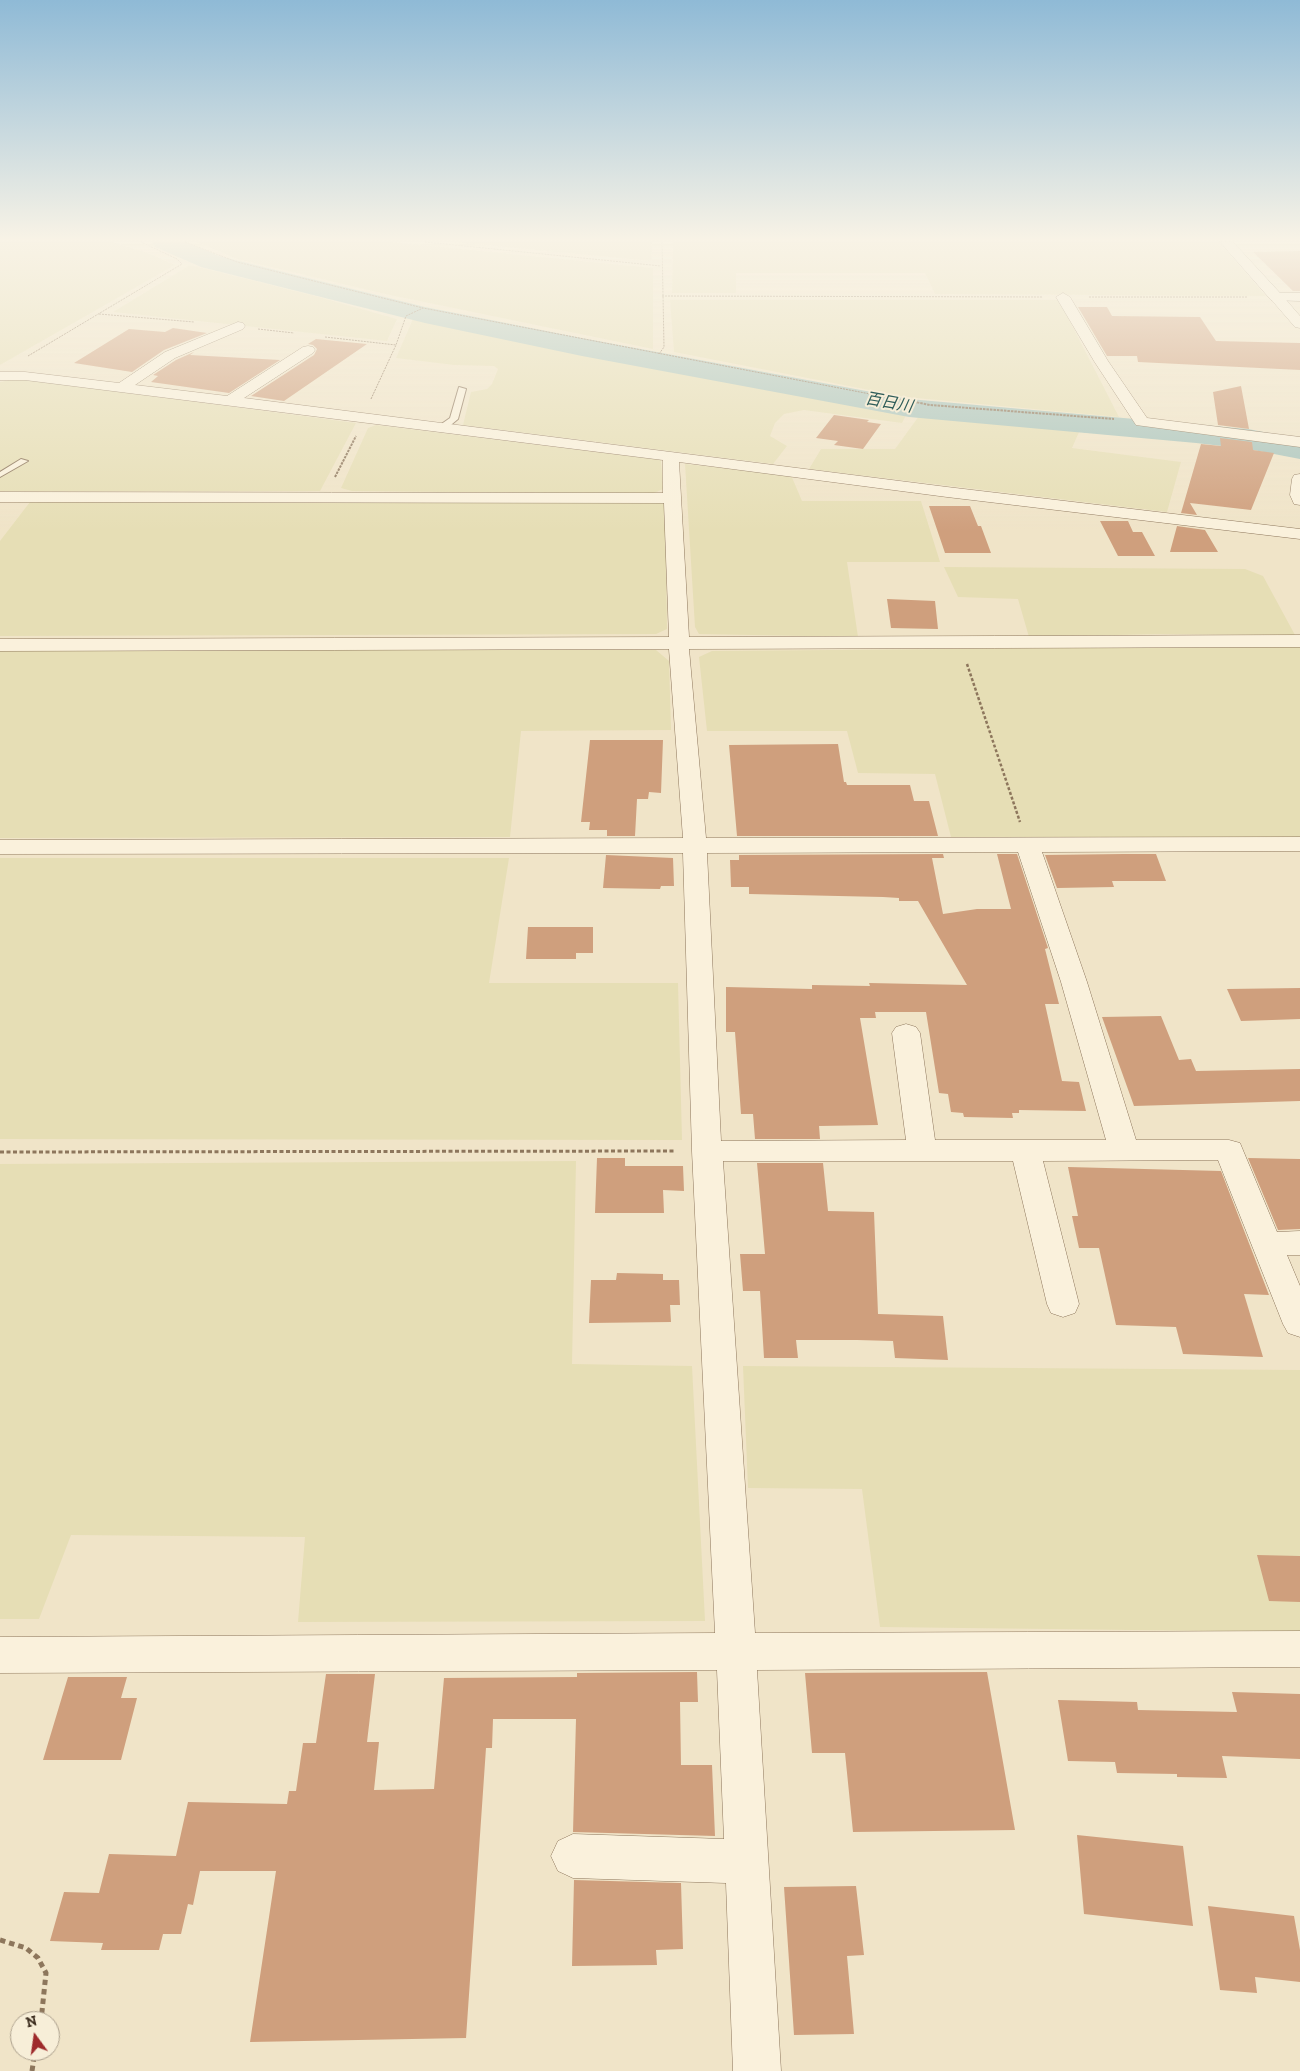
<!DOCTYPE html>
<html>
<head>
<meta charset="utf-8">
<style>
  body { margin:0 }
  #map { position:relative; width:1300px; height:2071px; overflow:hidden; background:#f0e4c8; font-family:"Zilla Slab",serif }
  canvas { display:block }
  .north { position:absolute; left:10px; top:2011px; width:50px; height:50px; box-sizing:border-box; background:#f7eed8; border:1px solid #ada18e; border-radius:50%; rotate:346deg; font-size:14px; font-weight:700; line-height:20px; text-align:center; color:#3d2e20 }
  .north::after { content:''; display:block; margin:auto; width:18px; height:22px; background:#9e2a2b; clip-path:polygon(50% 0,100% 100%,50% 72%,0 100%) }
</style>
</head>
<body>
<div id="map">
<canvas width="1300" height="2071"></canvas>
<div class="north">N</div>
</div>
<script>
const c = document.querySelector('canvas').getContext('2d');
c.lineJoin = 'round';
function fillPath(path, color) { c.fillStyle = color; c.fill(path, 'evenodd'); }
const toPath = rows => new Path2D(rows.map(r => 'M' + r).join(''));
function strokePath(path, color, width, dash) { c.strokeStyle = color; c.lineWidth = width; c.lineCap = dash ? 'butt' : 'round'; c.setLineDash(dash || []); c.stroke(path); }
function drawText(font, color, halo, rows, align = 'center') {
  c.font = font + ' "Zilla Slab","Noto Sans JP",serif'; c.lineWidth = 4; c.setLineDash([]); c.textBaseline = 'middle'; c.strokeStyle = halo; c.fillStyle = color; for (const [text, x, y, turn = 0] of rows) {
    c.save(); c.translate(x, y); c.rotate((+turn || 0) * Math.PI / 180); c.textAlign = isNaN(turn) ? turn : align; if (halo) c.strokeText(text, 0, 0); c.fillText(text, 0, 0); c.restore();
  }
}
fillPath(toPath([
  [0,242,112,242,148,253,175,265,0,365],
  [197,242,391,242,653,268,653,349,385,294,237,259],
  [454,242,652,242,651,261],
  [673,242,1219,242,1266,296,935,294,925,273,736,273,736,293,672,293],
  [190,265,315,296,397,319,387,341,113,312],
  [670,300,1059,300,1119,417,905,397,674,352],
  [413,319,423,319,907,413,902,423,804,410,784,414,775,423,770,436,787,446,773,464,463,425,471,392,487,389,492,384,498,369,494,366,454,365,396,358],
  [10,380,29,380,356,423,320,491,0,491,0,382],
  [919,416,1080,430,1072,448,1181,462,1167,512,809,469,821,449,895,449],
  [376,425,661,460,663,489,652,494,352,491,341,488,368,428],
  [685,464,791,475,802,501,921,501,940,562,847,562,858,637,699,634,695,627],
  [30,502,655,502,665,504,667,629,656,634,0,636,0,541],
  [944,567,1245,569,1263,576,1295,635,1160,634,1029,637,1018,599,958,597],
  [1300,646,1300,837,951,837,935,774,858,773,847,731,707,731,699,657,712,651],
  [0,650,656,650,669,661,671,730,521,731,510,837,0,838],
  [0,858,509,858,489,983,678,983,682,1140,0,1139],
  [576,1161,572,1364,692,1366,705,1621,298,1622,305,1537,71,1535,39,1619,0,1619,0,1164],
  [743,1366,1300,1370,1300,1632,880,1627,862,1489,748,1488]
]), '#e6deb5');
fillPath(toPath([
  [152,242,186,242,219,256,425,307,582,338,909,399,1248,429,1300,439,1300,459,1248,449,1196,443,909,417,582,356,425,323,201,267,155,247,152,242]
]), '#a9c4bc');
fillPath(toPath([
  [1300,251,1300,291,1293,291,1253,252],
  [1078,307,1107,307,1112,316,1200,317,1216,341,1300,343,1300,370,1138,362,1137,356,1107,356],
  [173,328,207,333,164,350,132,372,74,363,129,329,165,332],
  [316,339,367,344,284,401,251,396,314,355,317,349,313,345,308,344],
  [194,352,190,355,280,360,229,393,151,382,158,376,153,375,176,360],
  [1241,386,1249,429,1218,425,1213,392],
  [834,415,869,420,867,422,881,424,863,449,834,445,838,441,816,438],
  [1220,438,1252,442,1253,450,1274,453,1251,510,1190,503,1197,515,1181,513,1201,444,1221,446],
  [929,506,970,506,978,526,981,526,991,553,945,553],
  [1100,521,1128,521,1133,532,1142,532,1155,556,1118,556],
  [1177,526,1205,530,1218,552,1170,552],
  [887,599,935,601,938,629,891,628],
  [590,740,663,740,661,793,649,792,648,799,637,799,635,836,607,836,607,830,589,830,590,822,581,822],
  [838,744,844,782,846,782,847,785,910,785,914,801,929,801,938,836,737,836,729,745],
  [943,854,944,858,932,858,943,914,977,909,1011,909,997,854,1017,854,1048,948,1045,949,1059,1004,1045,1004,1062,1081,1079,1082,1086,1111,1019,1110,1019,1113,1012,1113,1013,1118,964,1117,963,1113,951,1112,948,1094,939,1093,926,1012,875,1012,876,1018,860,1018,878,1125,819,1126,820,1139,755,1139,753,1114,741,1114,735,1032,726,1032,726,987,812,989,812,985,870,986,869,983,967,985,918,901,899,901,899,898,883,897,749,894,749,887,731,887,730,860,739,860,739,855],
  [1123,854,1156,854,1166,881,1112,881,1114,887,1057,888,1045,855],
  [606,855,673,858,674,886,661,886,660,889,603,888],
  [528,927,593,927,593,953,576,953,576,959,526,959],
  [1300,988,1300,1019,1272,1020,1241,1021,1227,989],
  [1161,1016,1179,1060,1191,1059,1196,1071,1300,1069,1300,1101,1134,1106,1102,1017],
  [597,1158,625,1158,625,1166,683,1166,684,1191,663,1190,664,1213,595,1213],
  [1248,1158,1300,1159,1300,1229,1278,1230],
  [757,1163,823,1163,828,1211,874,1212,878,1314,943,1316,948,1360,895,1358,893,1341,857,1340,796,1340,798,1358,764,1358,760,1291,743,1291,740,1254,765,1254],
  [1068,1167,1221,1171,1269,1295,1244,1294,1263,1357,1183,1354,1176,1327,1116,1325,1099,1248,1079,1248,1072,1216,1078,1216],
  [617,1273,663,1274,663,1280,679,1280,680,1305,670,1305,671,1322,589,1323,591,1280,616,1280],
  [1257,1555,1300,1556,1300,1602,1269,1601],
  [697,1672,698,1702,680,1702,681,1765,712,1765,715,1836,573,1832,576,1719,493,1719,492,1748,486,1748,466,2038,250,2042,276,1871,200,1871,193,1905,188,1904,181,1934,163,1934,159,1950,101,1950,103,1943,50,1941,64,1892,99,1893,109,1854,176,1856,188,1802,287,1804,289,1791,296,1791,303,1743,316,1743,326,1674,375,1674,367,1742,379,1742,374,1790,434,1789,444,1678,577,1677,577,1673],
  [987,1672,1015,1830,853,1832,845,1753,812,1753,805,1673],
  [68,1677,127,1677,121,1698,137,1698,121,1760,43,1760],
  [1232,1692,1300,1694,1300,1759,1222,1756,1227,1778,1177,1777,1177,1774,1117,1773,1115,1762,1068,1761,1058,1700,1137,1702,1138,1710,1237,1712],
  [1077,1835,1183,1846,1193,1926,1084,1914],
  [574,1880,681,1883,683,1949,656,1950,657,1965,572,1966],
  [856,1886,864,1955,847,1956,854,2034,794,2035,784,1887],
  [1208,1906,1294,1916,1300,1950,1300,1982,1255,1977,1257,1993,1220,1990]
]), '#cf9f7d');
const lane = toPath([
  [459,387,466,389,458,419,446,429,440,429,440,425,450,418,459,387],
  [21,459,28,461,0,477,0,472,21,459]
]);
const street = toPath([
  [1063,293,1070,297,1108,361,1147,418,1300,437,1300,447,1136,425,1094,361,1056,297,1063,293],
  [1276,293,1281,294,1300,316,1300,328,1295,327,1269,297,1276,293],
  [238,322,243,323,245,326,243,329,175,358,135,385,227,396,303,347,308,346,313,347,315,350,313,353,244,398,947,487,1300,529,1300,539,947,497,679,462,689,637,1300,635,1300,647,689,649,706,838,1300,837,1300,851,1042,852,1087,982,1136,1140,1229,1140,1240,1143,1277,1232,1300,1231,1300,1255,1287,1255,1300,1286,1300,1337,1288,1333,1283,1324,1218,1160,1043,1161,1079,1304,1075,1313,1063,1317,1051,1313,1047,1304,1013,1161,723,1161,755,1633,1300,1631,1300,1667,757,1670,781,2071,733,2071,726,1883,573,1878,558,1871,551,1856,558,1841,573,1834,724,1839,717,1670,0,1673,0,1637,715,1633,692,1151,683,853,0,854,0,840,683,838,669,649,0,651,0,639,669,637,664,503,0,502,0,492,663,493,663,460,25,380,0,380,0,372,25,372,119,383,165,352,238,322],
  [1018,852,1061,982,1106,1140,935,1140,920,1033,916,1027,906,1024,896,1027,892,1033,906,1140,721,1141,707,853,1018,852],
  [1300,474,1300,505,1294,504,1290,495,1292,479,1294,475,1300,474]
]);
const secondary = toPath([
  [1220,242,1233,242,1280,293,1300,293,1300,301,1271,300,1220,242]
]);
strokePath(lane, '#8d765c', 2);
strokePath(street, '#8d765c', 1);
strokePath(secondary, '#6f573f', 1);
strokePath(toPath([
  [185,242,237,262,423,308,917,403],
  [425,242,661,266],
  [662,296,1043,297],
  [1089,297,1248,297],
  [99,314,194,322],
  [258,329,294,333],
  [325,337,396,345],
  [659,354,664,347,662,242],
  [28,356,182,264,177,259,141,242],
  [371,399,396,345,406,316,423,308]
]), '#8d765c', 1, [2, 1]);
strokePath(toPath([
  [910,401,930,405,1114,419],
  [335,477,356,436]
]), '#8d765c', 2, [2.5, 1]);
strokePath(toPath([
  [967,664,1020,822]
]), '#8d765c', 2.5, [3, 2]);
strokePath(toPath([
  [0,1152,676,1151]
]), '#8d765c', 3, [4, 2.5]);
strokePath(toPath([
  [0,1940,26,1948,38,1958,46,1973,41,2021],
  [32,2071,35,2051]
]), '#8d765c', 5, [5.5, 4]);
fillPath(lane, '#faf1dc');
fillPath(street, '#faf1dc');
fillPath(secondary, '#faf1dc');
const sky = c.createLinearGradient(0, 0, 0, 532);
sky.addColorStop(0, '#8fbad6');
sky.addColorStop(0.45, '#f8f3e6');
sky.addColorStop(1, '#f8f3e600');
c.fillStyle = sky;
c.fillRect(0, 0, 1300, 532);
drawText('italic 16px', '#2f5d5a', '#f7eed8', [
  ["百日川",889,403,10]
]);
</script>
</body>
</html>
